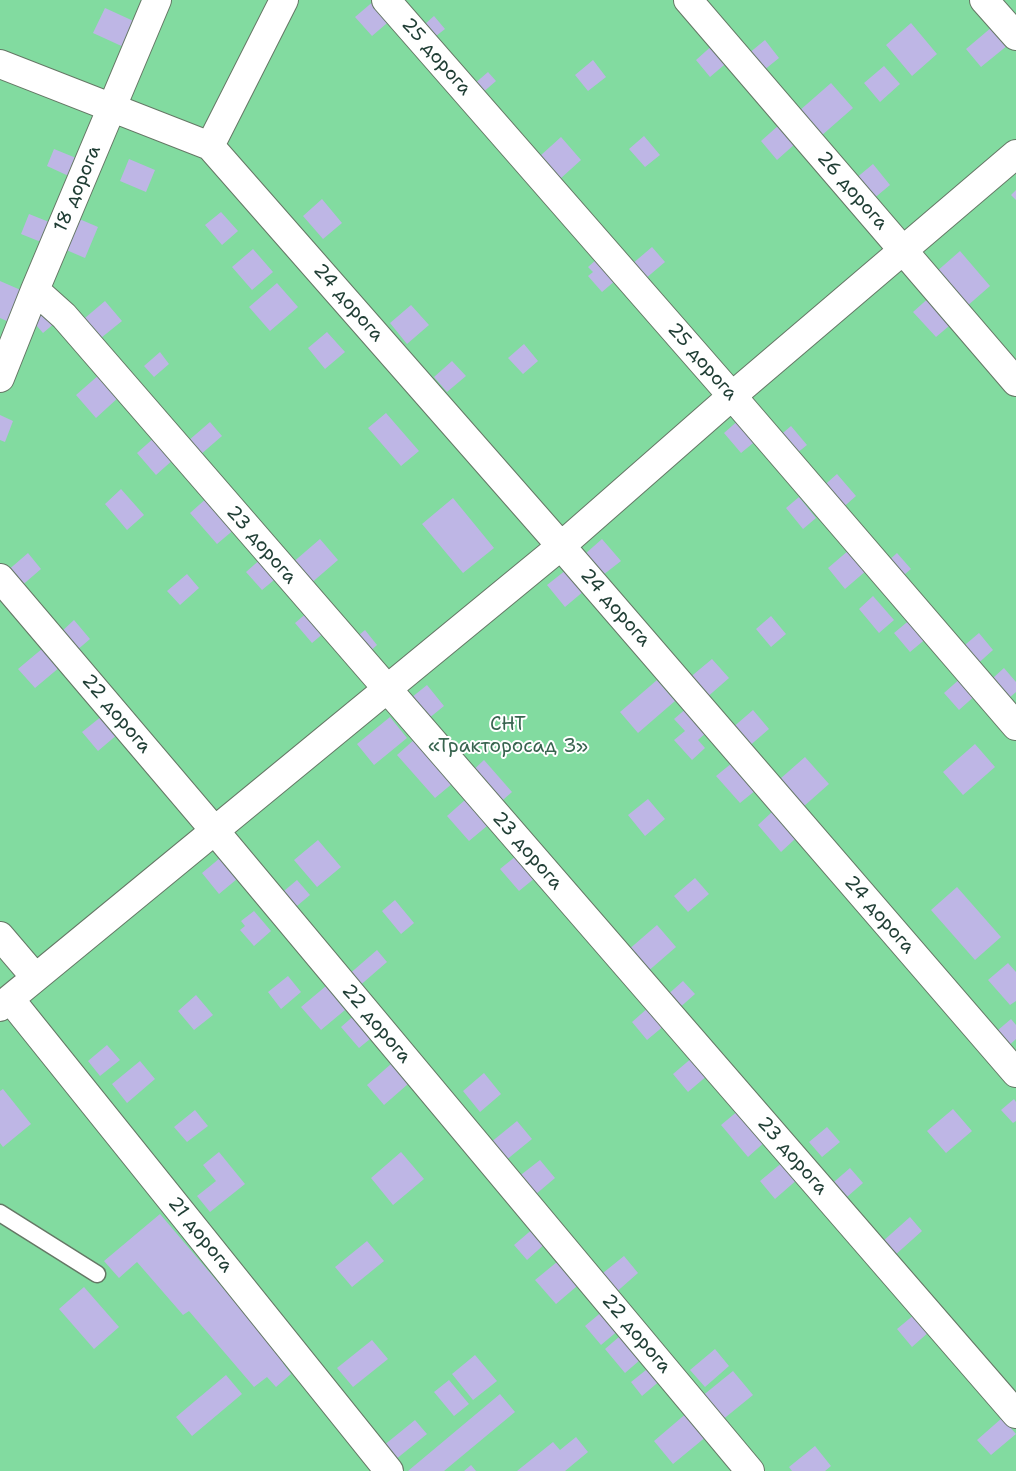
<!DOCTYPE html>
<html>
<head>
<meta charset="utf-8">
<style>
  body { margin:0 }
  canvas { display:block; background:#e8e2c1 }
</style>
</head>
<body>
<canvas width="1016" height="1471"></canvas>
<script>
const c = document.querySelector('canvas').getContext('2d');
c.lineJoin = 'round';
function fillPath(path, color) { c.fillStyle = color; c.fill(path, 'evenodd'); }
const toPath = rows => new Path2D(rows.map(r => 'M' + r).join(''));
function strokePath(path, color, width, dash) { c.strokeStyle = color; c.lineWidth = width; c.lineCap = dash ? 'butt' : 'round'; c.setLineDash(dash || []); c.stroke(path); }
function drawText(font, color, halo, rows, align = 'center') {
  c.font = font + ' "Shantell Sans",sans-serif'; c.lineWidth = 4; c.setLineDash([]); c.textBaseline = 'middle'; c.strokeStyle = halo; c.fillStyle = color; for (const [text, x, y, turn = 0] of rows) {
    c.save(); c.translate(x, y); c.rotate((+turn || 0) * Math.PI / 180); c.textAlign = isNaN(turn) ? turn : align; if (halo) c.strokeText(text, 0, 0); c.fillText(text, 0, 0); c.restore();
  }
}
fillPath(toPath([
  [0,0,1016,0,1016,1471,0,1471]
]), '#82dba0');
fillPath(toPath([
  [375,0,393,18,372,36,355,17],
  [105,8,140,24,128,49,93,33],
  [434,16,445,29,436,36,425,24],
  [911,23,937,54,912,76,886,45],
  [992,27,1008,45,981,67,966,49],
  [765,40,779,58,758,75,743,58],
  [715,43,730,60,710,77,696,60],
  [593,60,606,77,588,91,575,75],
  [884,66,900,84,880,102,864,83],
  [488,72,496,81,481,94,473,85],
  [831,83,853,108,821,136,799,111],
  [779,125,795,144,777,160,761,141],
  [644,136,660,155,645,167,629,149],
  [561,137,581,160,560,179,540,156],
  [54,149,81,160,73,178,47,166],
  [129,159,155,170,146,192,120,181],
  [873,164,890,185,872,200,855,179],
  [1016,190,1016,200,1011,195],
  [322,199,342,223,323,239,303,216],
  [221,212,238,231,222,245,205,225],
  [29,214,54,224,46,244,21,234],
  [77,218,98,227,85,258,64,249],
  [652,247,665,262,638,285,625,270],
  [253,249,273,272,252,290,232,267],
  [960,251,990,286,966,307,936,272],
  [597,259,616,280,602,292,588,276,593,272,588,267],
  [0,281,23,291,9,322,0,318],
  [277,283,298,307,270,331,249,307],
  [932,295,955,321,936,337,913,312],
  [105,301,122,321,96,342,79,323],
  [411,305,429,325,407,344,390,323],
  [42,306,56,322,43,333,29,317],
  [327,332,345,352,325,369,308,348],
  [524,344,538,361,523,374,508,358],
  [160,352,169,364,154,377,144,366],
  [452,361,466,376,447,392,434,377],
  [100,374,119,397,96,418,76,395],
  [386,413,419,451,401,466,368,428],
  [0,415,13,421,5,442,0,440],
  [741,418,758,439,741,453,724,433],
  [210,422,222,436,200,455,188,441],
  [791,426,807,445,792,457,777,438],
  [155,437,174,459,156,475,137,453],
  [837,474,856,496,839,511,820,489],
  [121,489,144,515,127,530,105,504],
  [208,497,236,528,217,544,190,513],
  [799,497,816,518,803,529,786,508],
  [453,498,494,548,463,573,422,524],
  [320,539,338,560,309,585,291,564],
  [602,539,621,561,603,575,585,554],
  [849,550,867,570,845,589,828,568],
  [28,553,41,569,19,588,6,572],
  [897,553,911,569,898,580,885,564],
  [263,557,280,575,262,590,246,572],
  [566,570,584,591,565,607,547,585],
  [187,574,199,588,180,605,167,591],
  [873,596,894,620,879,633,859,609],
  [308,612,325,632,312,643,295,623],
  [771,616,786,634,771,647,756,629],
  [912,618,928,637,910,652,894,633],
  [74,620,90,639,76,651,61,632],
  [365,630,377,645,366,655,353,640],
  [979,633,993,650,974,667,959,650],
  [43,648,60,667,35,688,18,669],
  [712,659,729,678,705,699,688,679],
  [1004,668,1016,682,1016,692,1000,706,983,687],
  [962,677,977,694,959,710,944,693],
  [657,680,675,701,638,733,620,712],
  [427,685,444,706,423,723,406,702],
  [688,707,708,731,698,740,705,748,692,760,674,740,685,731,674,719],
  [753,710,769,729,747,748,731,729],
  [102,716,118,734,98,751,82,732],
  [390,717,407,738,374,765,357,744],
  [415,739,453,783,435,798,397,755],
  [975,744,995,767,963,795,943,772],
  [805,757,829,784,803,807,780,779],
  [484,760,512,792,496,806,469,774],
  [732,763,756,790,740,803,716,776],
  [648,799,665,819,645,836,628,815],
  [465,800,487,826,469,841,447,816],
  [772,812,795,839,781,852,758,825],
  [318,840,341,867,317,887,294,860],
  [516,856,535,878,519,891,500,869],
  [220,858,237,879,219,894,202,873],
  [695,878,709,894,688,912,674,896],
  [297,880,310,895,291,911,278,896],
  [957,887,1001,937,975,960,931,910],
  [395,900,414,923,401,934,382,911],
  [254,911,271,931,254,946,240,930,245,926,241,921],
  [657,925,676,947,646,973,627,951],
  [377,950,387,962,357,988,347,976],
  [1008,963,1016,972,1016,1001,1010,1005,988,980],
  [288,976,301,992,281,1009,268,992],
  [683,981,695,994,677,1010,665,997],
  [326,986,345,1010,321,1030,301,1007],
  [196,995,213,1015,194,1030,178,1011],
  [649,1007,665,1025,647,1040,632,1022],
  [357,1013,375,1035,359,1048,341,1027],
  [1011,1019,1016,1025,1016,1039,1004,1050,991,1036],
  [107,1045,120,1060,100,1076,88,1061],
  [693,1057,708,1075,688,1092,673,1074],
  [140,1061,155,1079,127,1103,112,1084],
  [391,1064,408,1084,384,1105,367,1085],
  [484,1073,501,1094,480,1112,463,1091],
  [3,1089,31,1124,3,1147,0,1143,0,1091],
  [1014,1099,1016,1102,1016,1121,1013,1123,1001,1110],
  [953,1109,972,1131,946,1153,927,1131],
  [195,1110,208,1126,187,1142,174,1127],
  [739,1110,766,1141,748,1157,721,1125],
  [517,1121,532,1139,505,1161,490,1143],
  [827,1127,840,1142,822,1157,809,1142],
  [219,1152,245,1184,210,1212,197,1196,216,1181,203,1165],
  [401,1152,424,1179,393,1205,371,1178],
  [540,1160,555,1178,529,1200,513,1181],
  [784,1161,799,1178,775,1199,760,1181],
  [850,1168,863,1183,840,1203,827,1188],
  [160,1214,285,1361,283,1363,291,1374,276,1387,267,1377,254,1387,189,1311,183,1315,137,1262,119,1278,104,1261],
  [910,1217,922,1231,894,1256,882,1242],
  [535,1227,547,1242,527,1260,514,1245],
  [367,1241,384,1261,352,1287,335,1267],
  [624,1256,638,1273,613,1295,598,1277],
  [563,1257,583,1281,556,1304,535,1280],
  [84,1287,119,1327,94,1349,59,1309],
  [604,1310,620,1329,601,1345,585,1326],
  [915,1314,930,1331,912,1347,897,1329],
  [620,1336,640,1360,625,1373,605,1349],
  [372,1340,388,1359,353,1387,337,1368],
  [715,1349,729,1366,705,1387,690,1370],
  [475,1355,497,1381,473,1400,452,1374],
  [651,1366,662,1379,642,1396,631,1382],
  [733,1371,753,1395,721,1421,701,1397],
  [226,1375,242,1394,192,1436,176,1417],
  [449,1380,469,1404,454,1416,434,1392],
  [500,1394,515,1412,444,1471,408,1471],
  [688,1412,707,1436,673,1464,654,1441],
  [1002,1418,1016,1434,991,1455,977,1440],
  [415,1420,427,1434,395,1460,383,1446],
  [576,1437,588,1452,565,1471,517,1471,553,1442,560,1450],
  [815,1446,831,1466,825,1471,792,1471,789,1467],
  [471,1465,476,1471,464,1471]
]), '#beb6e5');
const service = toPath([
  [0,1213,97,1274]
]);
const minor = toPath([
  [386,0,732,396,1016,726],
  [688,0,1016,382],
  [984,0,1016,36],
  [0,64,210,146,561,546,1016,1073],
  [210,146,284,0],
  [35,290,64,316,1016,1414],
  [0,378,35,290,157,0],
  [0,578,215,831,750,1471],
  [0,936,35,977],
  [10,999,389,1471],
  [0,1007,561,546,732,396,1016,154]
]);
strokePath(service, '#657765', 19);
strokePath(minor, '#657765', 30);
strokePath(service, '#fff', 16);
strokePath(minor, '#fff', 28);
drawText('19px', '#1f3d34', '#fff', [
  ["25 дорога",436,57,49],
  ["18 дорога",78,189,-67],
  ["26 дорога",852,191,49],
  ["24 дорога",348,303,49],
  ["25 дорога",702,362,49],
  ["23 дорога",261,545,49],
  ["24 дорога",615,608,49],
  ["22 дорога",116,714,50],
  ["23 дорога",527,851,49],
  ["24 дорога",879,915,49],
  ["22 дорога",376,1024,50],
  ["23 дорога",792,1156,49],
  ["21 дорога",200,1235,51],
  ["22 дорога",636,1334,50]
]);
drawText('19px', '#38644f', '#fff', [
  ["СНТ",508,725],
  ["«Тракторосад 3»",508,747]
]);
</script>
</body>
</html>
